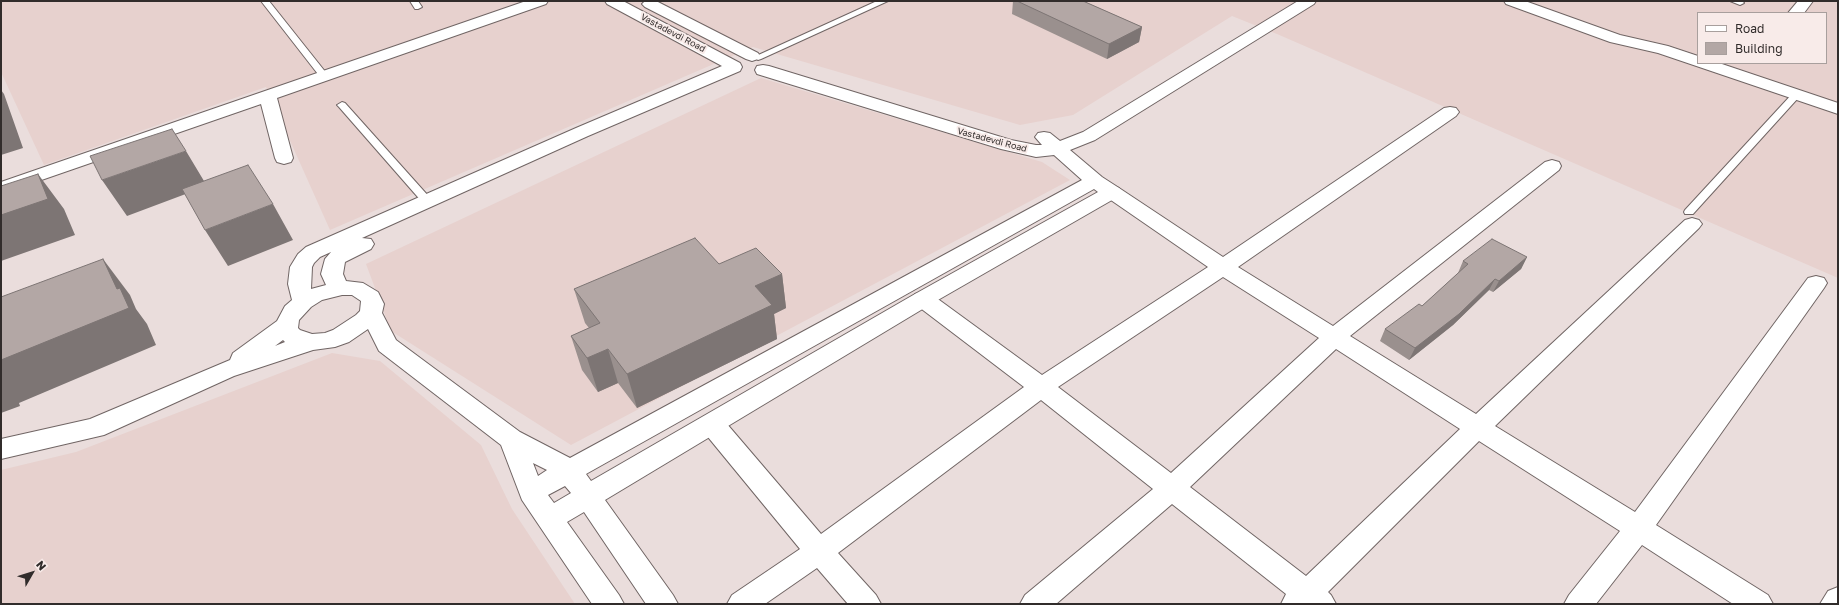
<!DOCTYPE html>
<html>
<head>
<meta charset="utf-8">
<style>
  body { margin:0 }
  #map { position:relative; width:1839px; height:605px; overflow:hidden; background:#eadddc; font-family:"Golos Text",sans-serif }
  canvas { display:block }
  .frame { position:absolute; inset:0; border:2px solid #312c2b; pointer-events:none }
  .legend { position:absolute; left:1697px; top:12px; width:130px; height:52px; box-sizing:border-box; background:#f8ebe9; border:1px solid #a89f9d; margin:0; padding:5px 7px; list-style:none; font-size:12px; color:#312c2b }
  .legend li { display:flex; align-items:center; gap:8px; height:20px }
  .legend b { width:20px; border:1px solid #a89f9d }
  .north { position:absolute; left:12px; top:553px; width:40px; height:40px; -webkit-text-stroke:3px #f8ebe9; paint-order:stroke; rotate:51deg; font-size:11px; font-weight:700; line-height:16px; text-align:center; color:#312c2b }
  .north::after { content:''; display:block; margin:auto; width:14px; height:18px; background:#312c2b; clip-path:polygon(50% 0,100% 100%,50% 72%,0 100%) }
</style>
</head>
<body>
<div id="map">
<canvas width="1839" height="605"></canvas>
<div class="frame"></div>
<ul class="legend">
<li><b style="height:5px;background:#fff"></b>Road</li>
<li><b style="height:11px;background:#b3a7a5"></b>Building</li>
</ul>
<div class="north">N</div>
</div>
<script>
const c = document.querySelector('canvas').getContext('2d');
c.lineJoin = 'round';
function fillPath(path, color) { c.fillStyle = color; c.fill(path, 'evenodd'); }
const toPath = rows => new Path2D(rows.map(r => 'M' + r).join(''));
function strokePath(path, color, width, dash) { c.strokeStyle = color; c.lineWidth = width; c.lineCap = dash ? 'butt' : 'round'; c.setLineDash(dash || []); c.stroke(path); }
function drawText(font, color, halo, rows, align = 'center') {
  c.font = font + ' "Golos Text",sans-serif'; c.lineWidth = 4; c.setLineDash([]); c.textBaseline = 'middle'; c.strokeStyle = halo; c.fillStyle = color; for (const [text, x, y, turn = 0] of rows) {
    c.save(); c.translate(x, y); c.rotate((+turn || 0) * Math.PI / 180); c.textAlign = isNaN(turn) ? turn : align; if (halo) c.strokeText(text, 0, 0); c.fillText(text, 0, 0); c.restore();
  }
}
fillPath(toPath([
  [1,1,1838,1,1838,278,1277,34,1232,16,1073,115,1020,125,753,47,330,230,266,87,44,165,1,72],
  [1698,13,1826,13,1826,63,1698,63],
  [761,78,1042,162,1070,180,571,445,391,331,366,264],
  [332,353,380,361,481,445,512,509,575,604,1,604,1,470,76,452]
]), '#e7d1ce');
const service = toPath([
  [261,1,269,1,327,74,327,78,321,78,261,1],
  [410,1,418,1,422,7,418,9,415,9,410,1],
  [877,1,888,1,761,59,758,60,754,57,877,1],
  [1730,1,1742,1,1744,3,1740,5,1730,1],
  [1796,92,1799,93,1799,97,1693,214,1685,214,1684,212,1685,210,1793,93,1796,92],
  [342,102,345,103,431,199,432,201,431,203,423,203,339,107,337,105,342,102]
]);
const minor = toPath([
  [526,1,548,1,546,4,277,98,293,158,291,162,284,164,277,162,275,158,261,104,1,194,1,182,526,1],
  [1504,1,1525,1,1620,35,1668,46,1698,56,1698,63,1719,63,1838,103,1838,114,1658,53,1610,42,1506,4,1504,1],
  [1798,1,1813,1,1804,13,1788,13,1798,1],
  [1450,107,1456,108,1459,112,1456,116,1238,267,1333,326,1545,162,1552,160,1559,162,1561,166,1559,170,1350,336,1476,414,1685,220,1692,218,1699,220,1702,224,1699,228,1495,426,1635,512,1808,278,1816,276,1824,278,1827,283,1824,288,1656,525,1768,595,1773,604,1733,604,1642,545,1596,604,1564,604,1569,595,1620,531,1479,441,1328,592,1331,595,1336,604,1281,604,1286,594,1172,504,1056,604,1020,604,1025,595,1153,489,1041,400,838,553,876,595,881,604,848,604,817,568,765,604,727,604,732,595,800,549,703,431,700,424,703,417,712,414,721,417,821,534,1024,387,915,304,912,299,915,294,923,292,931,294,1042,375,1208,267,1105,196,1102,192,1105,188,1112,186,1119,188,1223,257,1444,108,1450,107],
  [1223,277,1319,338,1171,473,1058,387,1223,277],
  [1336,349,1460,429,1306,576,1190,487,1336,349],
  [1838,587,1838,604,1820,604,1828,591,1838,587]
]);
const tertiary = toPath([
  [605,1,623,1,740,63,742,67,740,71,588,136,362,238,371,239,374,244,371,249,345,262,343,274,346,281,363,283,378,292,384,304,382,313,396,340,520,432,570,458,1082,180,1054,155,1036,157,1001,149,757,74,755,70,757,66,763,65,769,66,1011,140,1036,145,1042,145,1035,137,1038,133,1044,132,1050,133,1060,141,1083,132,1298,1,1316,1,1314,4,1095,140,1070,150,1102,177,1119,188,1122,192,1119,196,931,304,605,500,673,595,678,604,646,604,584,512,567,522,619,595,624,604,592,604,522,500,501,445,379,351,368,329,349,342,335,347,313,350,234,376,104,435,1,459,1,439,90,419,230,360,233,353,277,321,285,306,292,300,288,284,290,267,298,254,306,247,576,128,722,66,607,4,605,1],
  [1094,189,1098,192,915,294,591,481,586,474,1094,189],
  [331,252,325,259,321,274,326,285,311,289,312,267,314,263,320,257,331,252],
  [342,295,352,295,361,301,360,311,356,315,333,330,325,333,312,334,300,330,298,328,299,320,311,307,322,300,342,295],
  [283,340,285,342,275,346,283,340],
  [533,463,547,470,538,476,533,463],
  [565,486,571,493,554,503,548,495,565,486],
  [645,1,656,1,758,53,760,56,758,59,752,61,746,59,645,7,642,4,645,1]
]);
strokePath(service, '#706564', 2);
strokePath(minor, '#706564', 2);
strokePath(tertiary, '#706564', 2);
fillPath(service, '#fff');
fillPath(minor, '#fff');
fillPath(tertiary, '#fff');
fillPath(toPath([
  [1013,1,1083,1,1142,27,1139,42,1107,59,1012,14],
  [1527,257,1521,269,1493,292,1489,290,1453,325,1409,360,1380,341,1385,329,1422,306,1458,273,1463,261],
  [719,264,782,274,786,308,774,314,777,339,637,408,618,383,598,392,582,370,571,336,589,328,585,323,574,289]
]), '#9a908e');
fillPath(toPath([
  [1142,27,1139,42,1107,59,1109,44],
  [1,90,4,94,23,148,1,155],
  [186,151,207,186,127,216,102,180],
  [38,174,64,209,75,235,1,261,1,215],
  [273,204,293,240,228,266,205,230],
  [1527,257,1521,269,1493,292,1499,281],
  [103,259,130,295,136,309,147,324,156,345,19,403,20,406,1,413,1,360],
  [782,274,786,308,774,314,777,339,637,408,627,374,755,286],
  [1495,279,1489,290,1453,325,1409,360,1415,348],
  [608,349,618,383,598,392,587,358]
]), '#7d7574');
const building = toPath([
  [1017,1,1083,1,1142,27,1109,44,1017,1],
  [172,129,186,151,102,180,90,156,172,129],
  [248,165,273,204,205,230,182,189,248,165],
  [38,174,48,199,1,215,1,186,38,174],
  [695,238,719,264,756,248,782,274,755,286,772,305,627,374,608,349,587,358,571,336,600,323,574,289,695,238],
  [1492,239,1527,257,1499,281,1495,279,1459,314,1415,348,1385,329,1419,304,1422,306,1468,264,1463,261,1492,239],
  [103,259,117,289,120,288,129,308,1,360,1,297,103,259]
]);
fillPath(building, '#b3a7a5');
strokePath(building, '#7d7574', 1);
drawText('9px', '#312c2b', '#f8ebe9', [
  ["Vastadevdi Road",673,33,28],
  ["Vastadevdi Road",992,140,15]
]);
</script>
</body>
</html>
